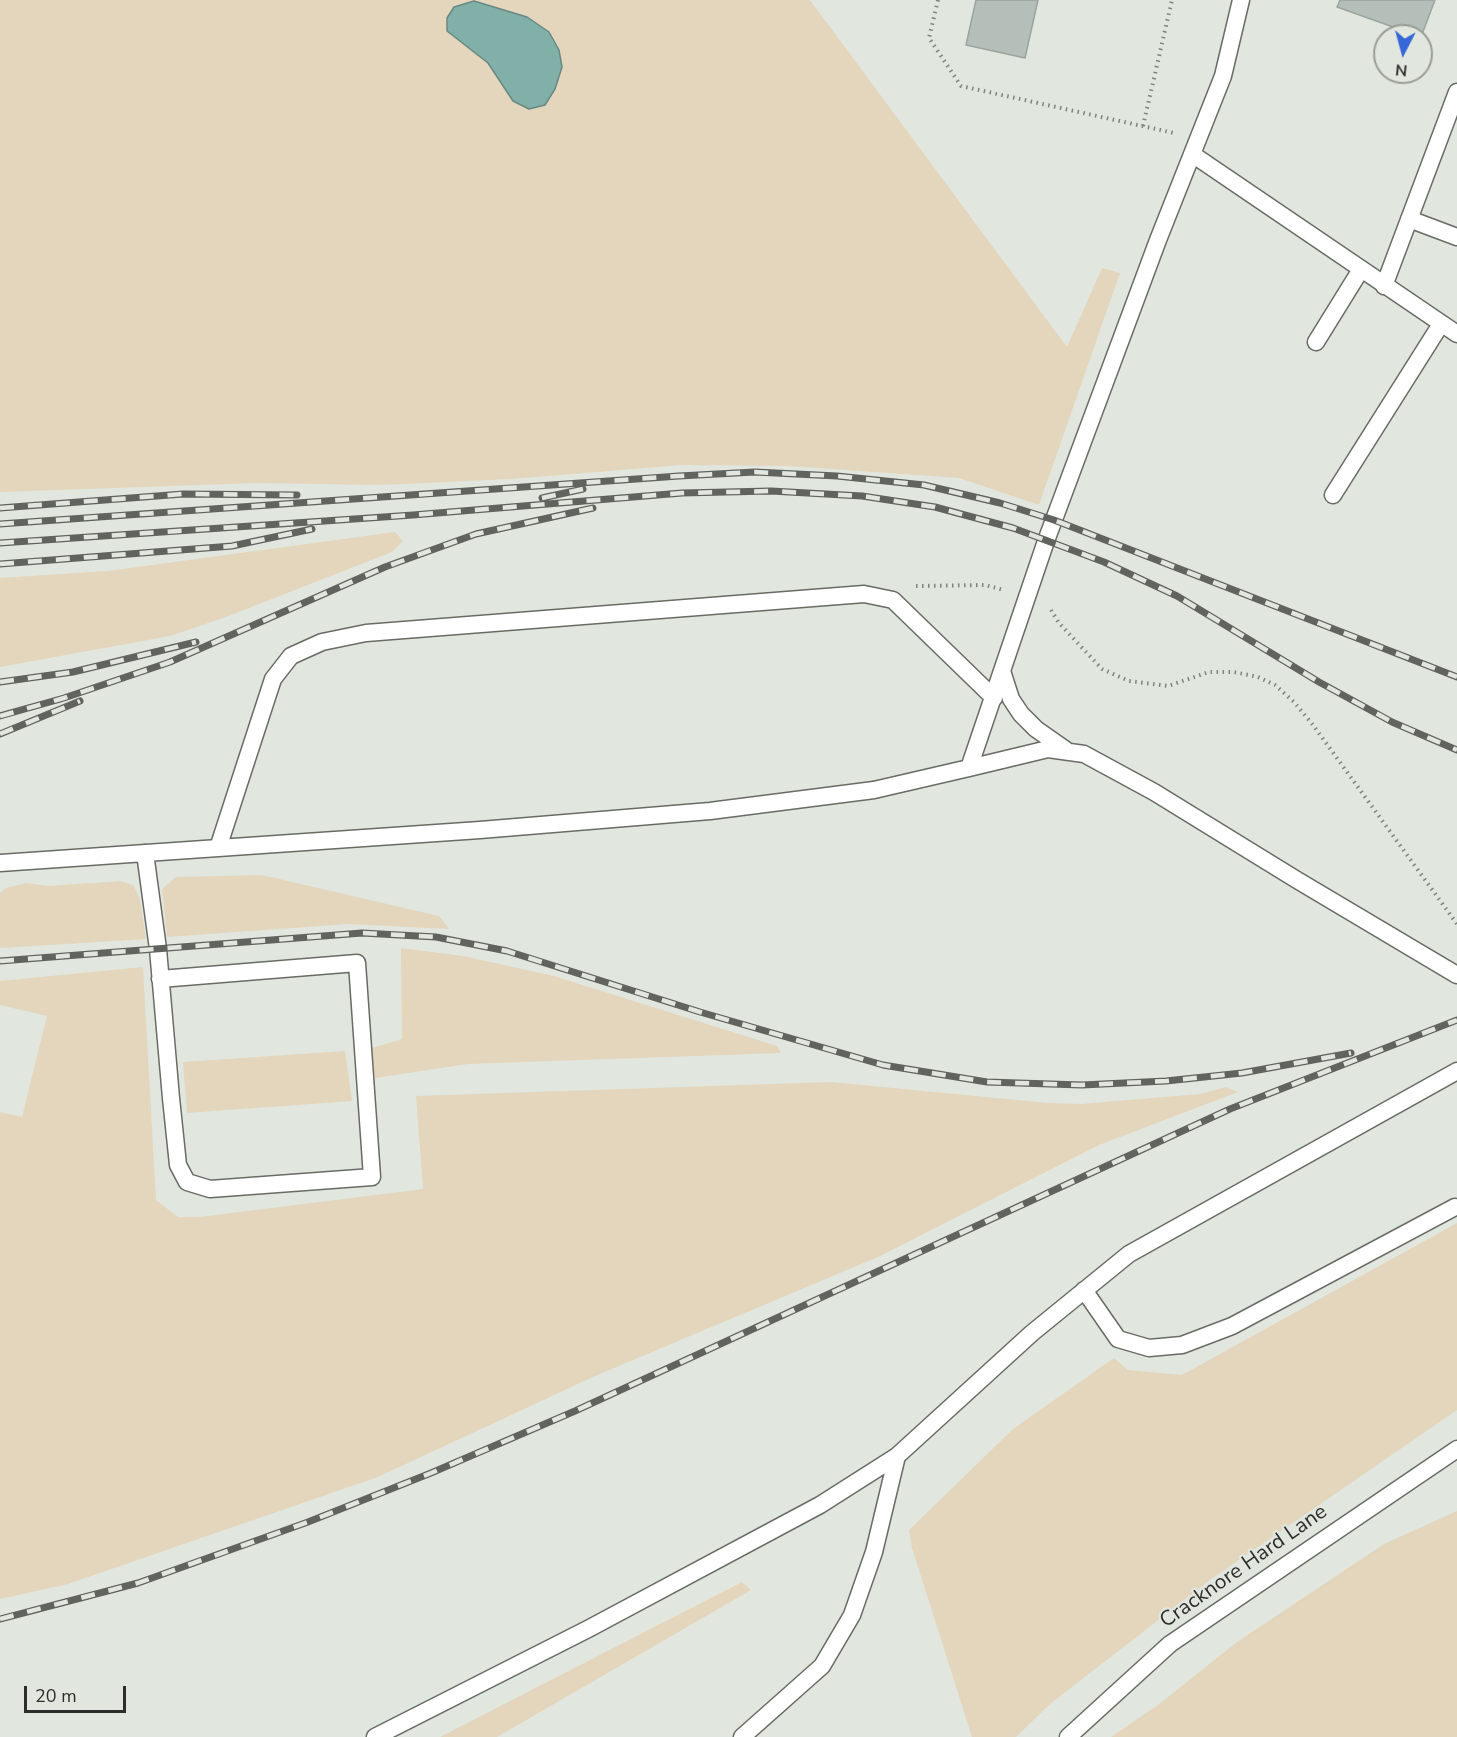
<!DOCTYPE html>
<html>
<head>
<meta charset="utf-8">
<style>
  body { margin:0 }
  #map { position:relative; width:1457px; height:1737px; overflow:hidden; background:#e1e7de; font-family:"Nunito Sans",sans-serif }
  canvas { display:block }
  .north { position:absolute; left:1373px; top:24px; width:60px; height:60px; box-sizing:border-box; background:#e1e7de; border:2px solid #999d96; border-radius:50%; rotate:186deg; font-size:16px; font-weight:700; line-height:24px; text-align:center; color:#2c2e2b }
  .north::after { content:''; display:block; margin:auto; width:21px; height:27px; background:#3766d6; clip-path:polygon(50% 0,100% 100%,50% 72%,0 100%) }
  .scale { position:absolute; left:24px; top:1686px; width:102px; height:27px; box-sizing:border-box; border:3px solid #2c2e2b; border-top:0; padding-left:8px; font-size:18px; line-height:21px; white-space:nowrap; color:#2c2e2b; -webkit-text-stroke:4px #e1e7de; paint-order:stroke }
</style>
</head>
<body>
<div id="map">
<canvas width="1457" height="1737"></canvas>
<div class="north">N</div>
<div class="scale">20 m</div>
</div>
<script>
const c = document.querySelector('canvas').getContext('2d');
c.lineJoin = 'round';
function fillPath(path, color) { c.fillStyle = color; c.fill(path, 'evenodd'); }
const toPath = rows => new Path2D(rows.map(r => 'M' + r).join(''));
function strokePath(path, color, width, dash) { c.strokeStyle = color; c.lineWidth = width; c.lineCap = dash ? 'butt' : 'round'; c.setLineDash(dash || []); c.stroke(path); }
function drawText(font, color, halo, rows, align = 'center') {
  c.font = font + ' "Nunito Sans",sans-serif'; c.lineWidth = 4.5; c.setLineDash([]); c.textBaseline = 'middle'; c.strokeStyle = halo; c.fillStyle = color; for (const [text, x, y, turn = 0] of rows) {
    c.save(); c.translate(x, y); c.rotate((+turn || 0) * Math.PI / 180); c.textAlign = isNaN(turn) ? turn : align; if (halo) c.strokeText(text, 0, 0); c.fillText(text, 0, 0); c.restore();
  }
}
fillPath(toPath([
  [0,0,810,0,1067,347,1102,268,1120,273,1039,505,959,478,788,466,682,465,511,479,380,485,258,483,0,492],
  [395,532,403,541,392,552,226,617,170,636,0,667,0,578,108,571],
  [262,875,439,916,449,929,348,924,167,937,162,889,176,877],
  [121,881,134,886,140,900,146,939,0,948,0,893,6,888,26,883,49,886],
  [401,948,463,956,554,976,777,1046,781,1053,468,1064,375,1078,372,1048,402,1039],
  [143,967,156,1200,178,1217,199,1217,423,1189,416,1096,831,1082,1048,1103,1081,1104,1200,1094,1226,1087,1238,1092,1099,1145,878,1257,595,1376,378,1477,68,1584,0,1599,0,1112,22,1117,47,1016,0,1005,0,981],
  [345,1051,352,1101,187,1113,183,1062],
  [1457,1223,1457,1410,1210,1580,1050,1704,1016,1737,972,1737,912,1548,909,1530,1013,1429,1114,1358,1128,1370,1182,1375],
  [1457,1511,1457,1737,1111,1737,1158,1705,1237,1642,1384,1544],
  [742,1582,751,1590,497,1737,440,1737]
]), '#e4d5bd');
const water = toPath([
  [474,1,527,17,549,32,559,50,562,67,555,89,545,105,529,109,513,101,488,63,447,31,447,18,454,7,474,1]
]);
fillPath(water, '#81b0a9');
strokePath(water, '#688983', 1.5);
const building = toPath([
  [976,0,1038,0,1025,58,966,45,976,0],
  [1340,0,1435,0,1421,37,1337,7,1340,0]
]);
fillPath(building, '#b5bfb9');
strokePath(building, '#9ba49f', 1.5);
const lane = toPath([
  [1192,154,1457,334],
  [1409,219,1457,237],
  [1384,286,1457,92],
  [1316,342,1360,271],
  [1333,495,1441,324],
  [1002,671,1011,699,1021,714,1036,729,1066,750],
  [969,768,1048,749,1084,754,1154,792,1297,880,1457,975],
  [218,848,273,679,291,656,322,642,366,633,864,594,893,600,994,698],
  [145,853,158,949,171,1098,178,1165,187,1182,210,1189,372,1177,357,963,160,979],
  [0,863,480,830,710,811,874,790,969,768,1046,541,1158,240,1223,76,1241,0],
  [1084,1290,1118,1339,1149,1348,1182,1345,1232,1326,1455,1207],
  [375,1737,588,1629,820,1505,897,1456,1032,1333,1129,1254,1457,1071],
  [742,1737,822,1666,852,1615,874,1552,897,1456],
  [1068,1737,1170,1644,1457,1449]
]);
strokePath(lane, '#686c64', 19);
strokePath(toPath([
  [938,0,929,38,961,86,1174,133],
  [1143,126,1172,0],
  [916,586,985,585,1004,590],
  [1051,610,1059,623,1102,669,1129,681,1168,686,1209,672,1234,672,1258,677,1275,685,1294,702,1313,725,1457,924]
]), '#7f837d', 4, [1.5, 4.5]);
strokePath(lane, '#fff', 16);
const rail = toPath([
  [542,498,583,489],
  [0,508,183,494,297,495],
  [0,524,679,476,755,472,837,476,924,485,1000,503,1054,520,1457,677],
  [0,543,413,515,682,493,771,491,862,496,935,507,1013,528,1104,562,1177,596,1319,682,1392,722,1457,750],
  [0,564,232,546,312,529],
  [0,682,73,672,196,642],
  [0,716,64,698,170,662,385,567,476,534,593,508],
  [0,734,80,701],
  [0,961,362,933,436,937,507,951,700,1012,883,1065,987,1082,1082,1085,1166,1081,1242,1073,1351,1053],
  [0,1619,138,1583,308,1522,431,1473,575,1411,1230,1109,1457,1020]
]);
strokePath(rail, '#60635e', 7);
strokePath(rail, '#e1e7de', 4.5, [14]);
drawText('21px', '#2c2e2b', '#e1e7de', [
  ["Cracknore Hard Lane",1244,1567,-35]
]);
</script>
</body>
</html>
